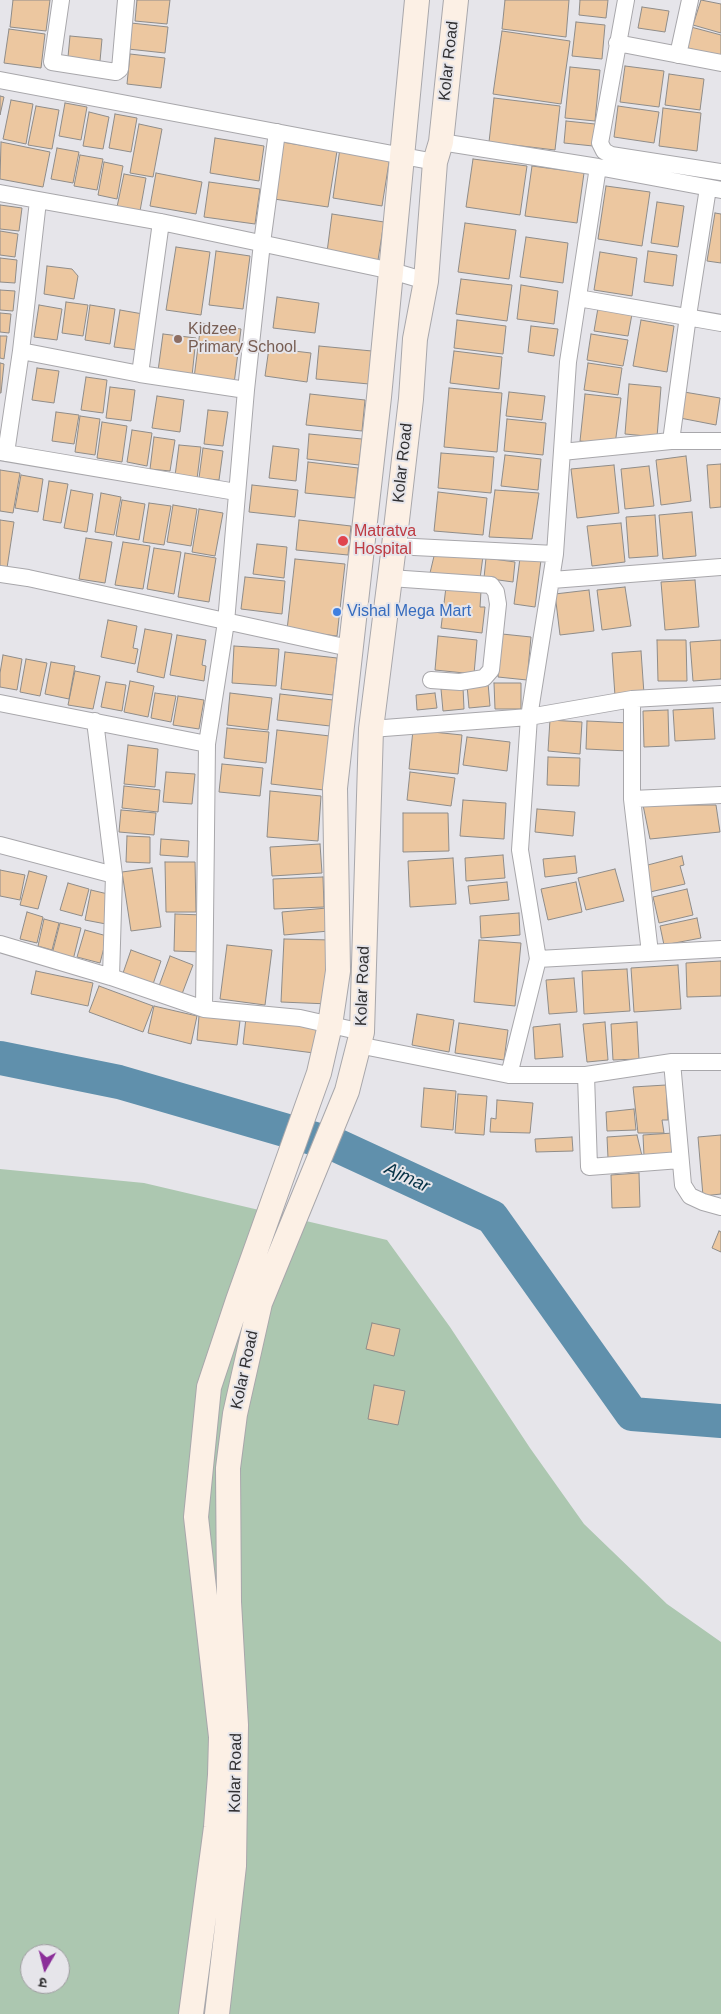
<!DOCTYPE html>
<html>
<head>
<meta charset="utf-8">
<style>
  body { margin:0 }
  #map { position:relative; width:721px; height:2014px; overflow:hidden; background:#e6e5ea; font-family:Helvetica,"Noto Sans Devanagari",sans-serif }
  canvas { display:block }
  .north { position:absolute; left:20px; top:1944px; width:50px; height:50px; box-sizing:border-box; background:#e6e5ea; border:1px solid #9e9da0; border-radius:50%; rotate:188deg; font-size:14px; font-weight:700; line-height:20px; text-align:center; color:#313032 }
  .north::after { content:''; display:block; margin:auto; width:18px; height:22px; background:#8b2e99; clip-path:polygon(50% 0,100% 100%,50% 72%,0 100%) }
</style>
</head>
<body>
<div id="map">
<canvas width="721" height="2014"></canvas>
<div class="north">उ</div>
</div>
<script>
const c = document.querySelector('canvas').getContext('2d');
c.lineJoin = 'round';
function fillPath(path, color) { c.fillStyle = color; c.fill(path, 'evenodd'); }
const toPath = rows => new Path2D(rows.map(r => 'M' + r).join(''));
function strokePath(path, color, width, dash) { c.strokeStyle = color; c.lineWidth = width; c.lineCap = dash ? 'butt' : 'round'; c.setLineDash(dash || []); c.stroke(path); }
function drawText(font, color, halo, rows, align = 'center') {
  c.font = font + ' Helvetica,sans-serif'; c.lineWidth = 4; c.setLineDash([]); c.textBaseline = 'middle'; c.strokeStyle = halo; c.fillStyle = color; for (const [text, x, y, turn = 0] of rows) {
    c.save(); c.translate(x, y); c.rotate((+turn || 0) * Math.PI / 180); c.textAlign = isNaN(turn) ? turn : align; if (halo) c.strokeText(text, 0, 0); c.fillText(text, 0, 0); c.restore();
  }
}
fillPath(toPath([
  [0,1169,144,1183,387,1240,450,1327,530,1448,584,1524,667,1604,721,1642,721,2014,0,2014],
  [30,1954,60,1954,60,1984,30,1984]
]), '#acc7b0');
strokePath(toPath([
  [0,1058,119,1082,336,1145,492,1217,632,1414,721,1421]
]), '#6090ac', 34);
const building = toPath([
  [13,0,50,0,46,31,10,27,13,0],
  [137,0,170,0,167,24,135,21,137,0],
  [505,0,569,0,566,37,502,29,505,0],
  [580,0,608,0,606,18,579,15,580,0],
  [701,0,721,4,721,33,693,25,701,0],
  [642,7,669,11,665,32,638,28,642,7],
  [576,22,605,25,602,59,572,56,576,22],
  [131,23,168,27,165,53,128,49,131,23],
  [691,27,721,35,721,58,685,47,691,27],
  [9,29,45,34,41,68,4,63,9,29],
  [502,31,570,41,561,104,493,94,502,31],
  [70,36,102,39,100,61,68,57,70,36],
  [130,54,165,58,161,88,127,84,130,54],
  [625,66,664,71,659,107,620,102,625,66],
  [570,67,600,70,595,121,565,118,570,67],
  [669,74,704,79,700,110,665,105,669,74],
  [0,96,4,97,0,115,0,96],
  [494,98,560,106,555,150,489,142,494,98],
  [11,100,33,104,26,144,3,139,11,100],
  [65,103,87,107,81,140,59,136,65,103],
  [36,106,59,110,52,149,28,145,36,106],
  [618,106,659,112,654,143,614,137,618,106],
  [663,108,701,113,697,151,659,146,663,108],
  [89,112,109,117,103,149,83,146,89,112],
  [115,114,137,118,131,152,109,148,115,114],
  [566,121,595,124,593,146,564,143,566,121],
  [139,124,162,129,153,177,130,173,139,124],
  [215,138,264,146,259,181,210,173,215,138],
  [1,142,50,152,43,187,0,179,1,142],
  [282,142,337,151,328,207,274,199,282,142],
  [57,148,79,152,73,183,51,179,57,148],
  [340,148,390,156,382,206,333,198,340,148],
  [80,155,103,159,97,190,74,186,80,155],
  [473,159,527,166,520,215,466,207,473,159],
  [104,162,123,166,117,199,98,195,104,162],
  [532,166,584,173,577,223,525,216,532,166],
  [156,173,202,182,196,214,150,206,156,173],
  [124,174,146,178,140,211,117,207,124,174],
  [209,182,260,189,255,224,204,217,209,182],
  [606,186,650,192,642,246,598,239,606,186],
  [657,202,684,206,678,247,651,243,657,202],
  [0,205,22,208,19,231,0,229,0,205],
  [715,213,721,214,721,263,707,261,715,213],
  [332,214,384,222,378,260,327,252,332,214],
  [465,223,516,230,509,279,458,272,465,223],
  [0,231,18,234,15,257,0,255,0,231],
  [526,237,568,243,563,283,520,277,526,237],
  [176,247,210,252,201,315,166,310,176,247],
  [216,251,250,256,243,309,209,305,216,251],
  [648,251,677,255,673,286,644,282,648,251],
  [600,252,637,258,632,296,594,290,600,252],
  [0,258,17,260,15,283,0,282,0,258],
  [47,266,72,269,78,276,74,299,44,294,47,266],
  [461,279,512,285,507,321,456,314,461,279],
  [521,285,558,291,554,324,517,319,521,285],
  [0,290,15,291,13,311,0,310,0,290],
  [277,297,319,303,315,333,273,328,277,297],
  [66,302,88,305,83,336,62,333,66,302],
  [39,305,62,309,57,340,34,337,39,305],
  [90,305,115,309,110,344,85,340,90,305],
  [598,308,632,314,628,336,594,331,598,308],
  [120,310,143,314,138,350,114,347,120,310],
  [0,313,11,314,9,333,0,332,0,313],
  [457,320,506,326,503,354,454,348,457,320],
  [641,320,674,326,667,372,633,366,641,320],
  [201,323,241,329,234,384,194,378,201,323],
  [531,326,558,329,554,356,528,352,531,326],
  [163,334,196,338,192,376,158,371,163,334],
  [591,334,628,340,623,366,587,360,591,334],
  [0,336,7,336,4,359,0,358,0,336],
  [319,346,372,351,369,384,316,379,319,346],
  [269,348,311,353,307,382,265,376,269,348],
  [454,351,502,357,499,389,450,383,454,351],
  [0,363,4,364,1,393,0,393,0,363],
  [588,363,622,368,618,395,584,390,588,363],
  [37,368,59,371,54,403,32,400,37,368],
  [86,377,107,380,103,413,81,410,86,377],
  [629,384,661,387,657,437,625,434,629,384],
  [110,387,135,390,131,421,106,418,110,387],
  [449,388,502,393,497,452,444,447,449,388],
  [509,392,545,396,542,420,506,416,509,392],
  [684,392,720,398,716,425,680,418,684,392],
  [310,394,365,400,362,431,306,425,310,394],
  [585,394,621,398,615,445,580,441,585,394],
  [157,396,184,400,180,432,152,428,157,396],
  [208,410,228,412,223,446,204,444,208,410],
  [56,412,79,415,74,444,52,441,56,412],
  [80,416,100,419,95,455,75,452,80,416],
  [507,419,546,423,543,455,504,451,507,419],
  [102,422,127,426,122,462,97,458,102,422],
  [132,430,152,433,147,466,127,462,132,430],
  [309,434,362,439,359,465,307,459,309,434],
  [154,437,175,440,170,471,150,469,154,437],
  [179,445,201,447,197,479,175,476,179,445],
  [273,446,299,449,296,481,269,478,273,446],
  [203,448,223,451,219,480,199,478,203,448],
  [441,453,494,457,491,493,438,488,441,453],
  [505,455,541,459,538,490,501,486,505,455],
  [686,456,691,501,661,505,656,460,686,456],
  [308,462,358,468,355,498,305,493,308,462],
  [721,464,721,507,710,508,707,465,721,464],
  [614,465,619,513,577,518,571,469,614,465],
  [649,466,654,506,625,509,621,469,649,466],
  [0,470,20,473,13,513,0,511,0,470],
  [21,475,43,479,38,512,15,508,21,475],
  [49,481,68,484,61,523,43,520,49,481],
  [252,485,298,490,295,517,249,512,252,485],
  [71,490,93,494,87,532,64,528,71,490],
  [495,490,539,493,532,539,489,537,495,490],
  [438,492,487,498,483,535,434,531,438,492],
  [101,493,121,497,114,535,95,532,101,493],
  [122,500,145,504,139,540,116,536,122,500],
  [149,503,171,506,164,545,143,542,149,503],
  [173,505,197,509,191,546,167,542,173,505],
  [199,509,223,513,215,556,192,552,199,509],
  [692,512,696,556,663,559,659,515,692,512],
  [655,515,658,556,629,558,626,517,655,515],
  [0,520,14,522,7,568,0,566,0,520],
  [299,520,351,526,348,555,296,550,299,520],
  [621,523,625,562,592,566,587,526,621,523],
  [86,538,112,542,105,583,79,579,86,538],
  [123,542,150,546,143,589,115,585,123,542],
  [257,544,287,547,284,578,253,574,257,544],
  [154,548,181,552,174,594,147,589,154,548],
  [435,552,483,556,480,579,430,573,435,552],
  [185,553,216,558,209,602,178,597,185,553],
  [486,558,515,562,513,582,484,578,486,558],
  [520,558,541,560,535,607,514,604,520,558],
  [295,559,345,564,337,636,287,630,295,559],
  [245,577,285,581,282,614,241,609,245,577],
  [695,580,699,627,665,630,661,582,695,580],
  [446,587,481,591,480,607,485,607,482,633,441,628,446,587],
  [625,587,631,626,602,630,597,590,625,587],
  [589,590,594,631,560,635,555,594,589,590],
  [108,620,137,626,133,648,138,649,135,664,101,657,108,620],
  [145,629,172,634,164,678,137,672,145,629],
  [502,634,531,637,527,680,498,677,502,634],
  [177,635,206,640,202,665,206,666,204,681,170,675,177,635],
  [438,636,477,640,474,674,435,670,438,636],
  [657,640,686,640,687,681,658,681,657,640],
  [721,640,721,679,693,681,690,642,721,640],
  [234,646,279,649,276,686,232,683,234,646],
  [641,651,644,694,615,696,612,653,641,651],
  [285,652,337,658,333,695,281,689,285,652],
  [3,655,22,659,17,690,0,687,0,673,3,655],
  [26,659,47,663,40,696,20,692,26,659],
  [51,662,75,666,69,699,45,694,51,662],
  [75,671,100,676,93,709,68,705,75,671],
  [130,681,154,686,148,717,124,712,130,681],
  [106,682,126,685,122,711,101,707,106,682],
  [488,683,490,706,469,708,467,685,488,683],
  [494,683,521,683,521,709,495,709,494,683],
  [463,687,464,709,443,711,441,689,463,687],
  [155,693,176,696,171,722,151,718,155,693],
  [230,693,272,698,268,730,227,725,230,693],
  [435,693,437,708,417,710,416,695,435,693],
  [280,694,333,700,330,726,277,720,280,694],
  [178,696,204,700,199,729,173,725,178,696],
  [713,708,715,739,675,741,673,710,713,708],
  [668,710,669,746,644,747,643,711,668,710],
  [550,720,582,722,580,754,548,751,550,720],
  [587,721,629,723,628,751,586,749,587,721],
  [227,728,269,732,266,763,224,758,227,728],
  [277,730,330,736,324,790,271,784,277,730],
  [413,730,462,735,458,774,409,769,413,730],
  [467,737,510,742,507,771,463,765,467,737],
  [128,745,158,749,155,787,124,784,128,745],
  [548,757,580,758,579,786,547,785,548,757],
  [222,764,263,768,260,796,219,792,222,764],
  [166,772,195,774,192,804,163,802,166,772],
  [410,772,455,778,451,806,407,800,410,772],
  [124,786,160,790,158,812,122,808,124,786],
  [270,791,321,796,318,841,267,837,270,791],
  [463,800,506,803,504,839,460,836,463,800],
  [643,805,716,805,720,832,650,839,643,805],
  [537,809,575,812,573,836,535,832,537,809],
  [121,810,156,813,154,835,119,832,121,810],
  [403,813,448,813,449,851,403,852,403,813],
  [127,836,150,837,150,863,126,862,127,836],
  [161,839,189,841,188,857,160,855,161,839],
  [320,844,322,873,272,876,270,847,320,844],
  [503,855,505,878,466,881,465,858,503,855],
  [575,856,577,873,545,877,543,859,575,856],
  [682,856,684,865,680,866,685,884,650,892,644,866,682,856],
  [453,858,456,904,410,907,408,861,453,858],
  [165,862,195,862,196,912,166,912,165,862],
  [152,868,161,927,131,931,122,872,152,868],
  [615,869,624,901,586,910,578,878,615,869],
  [0,870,25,875,20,900,0,896,0,870],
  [29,871,47,876,38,909,20,905,29,871],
  [323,877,324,907,274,909,273,879,323,877],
  [507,882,509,900,470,904,468,886,507,882],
  [576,882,582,912,548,920,541,889,576,882],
  [68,883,89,889,82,916,60,910,68,883],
  [687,889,693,915,659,923,653,897,687,889],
  [91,890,112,895,106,924,85,920,91,890],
  [327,908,329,931,284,935,282,912,327,908],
  [27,912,43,917,37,943,20,939,27,912],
  [519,913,520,935,481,938,480,916,519,913],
  [175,914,203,915,202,952,174,951,175,914],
  [697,918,701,938,664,945,660,926,697,918],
  [44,919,59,923,52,950,38,946,44,919],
  [60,923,81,928,72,964,51,958,60,923],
  [85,930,107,936,100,963,77,957,85,930],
  [284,939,332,940,329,1004,281,1002,284,939],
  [479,940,521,943,515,1006,474,1002,479,940],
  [227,945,272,950,265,1005,220,999,227,945],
  [131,950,161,961,152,987,122,976,131,950],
  [170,956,193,965,182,994,159,986,170,956],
  [721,961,721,996,687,997,686,963,721,961],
  [678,965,681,1009,634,1012,631,968,678,965],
  [627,969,630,1011,584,1014,582,971,627,969],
  [36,971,93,983,88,1006,31,994,36,971],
  [574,978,577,1012,549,1014,546,980,574,978],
  [99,986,153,1006,143,1032,89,1012,99,986],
  [154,1006,197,1016,191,1044,148,1033,154,1006],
  [417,1014,454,1020,449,1052,412,1045,417,1014],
  [199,1016,240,1021,237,1045,197,1040,199,1016],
  [246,1018,317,1026,314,1053,243,1044,246,1018],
  [605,1022,608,1060,587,1062,583,1024,605,1022],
  [637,1022,639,1059,613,1060,611,1024,637,1022],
  [459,1023,508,1030,504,1060,455,1053,459,1023],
  [560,1024,563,1057,535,1059,533,1027,560,1024],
  [666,1085,668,1120,662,1120,664,1133,638,1133,633,1087,666,1085],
  [424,1088,456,1091,453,1130,421,1127,424,1088],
  [458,1094,487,1096,484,1135,455,1133,458,1094],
  [497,1100,533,1103,530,1133,490,1132,491,1118,496,1119,497,1100],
  [634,1109,636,1130,607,1131,606,1112,634,1109],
  [673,1133,674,1154,644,1156,643,1135,673,1133],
  [637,1135,642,1156,608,1158,607,1137,637,1135],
  [721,1135,721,1194,703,1196,698,1137,721,1135],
  [572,1137,573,1151,536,1152,535,1139,572,1137],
  [639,1173,640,1207,612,1208,611,1175,639,1173],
  [719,1231,721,1232,721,1252,712,1248,719,1231],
  [372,1323,400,1329,394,1356,366,1349,372,1323],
  [374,1385,405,1391,398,1425,368,1419,374,1385]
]);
fillPath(building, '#ecc7a0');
strokePath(building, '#8f8c89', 1);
const minor = toPath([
  [61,0,52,62,116,72,120,69,126,0],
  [626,0,600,143,604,151,611,155,721,172],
  [617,43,721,63],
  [678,55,690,0],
  [0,80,435,162],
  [441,142,598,167,721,190],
  [0,193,161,222,392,271,426,281],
  [578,298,721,323],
  [21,351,140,374,246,390],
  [140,374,161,222],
  [671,441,688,316,708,188],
  [0,452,236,492],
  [562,452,671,441,721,441],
  [6,453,21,351,38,201],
  [394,546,555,554],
  [0,574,28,578,349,648],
  [390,578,491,585,496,592,498,604,491,670,484,678,460,682,431,680],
  [552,580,721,567],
  [632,699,632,799,650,953],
  [0,703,207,744],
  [95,721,114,875,111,977],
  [371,729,529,717,632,699,721,694],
  [632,799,721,795],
  [0,845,114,875],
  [0,944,111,977,204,1009,300,1018,362,1032],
  [538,959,721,949],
  [204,1009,207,744,226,622,246,390,262,243,277,132],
  [358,1045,509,1075,586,1075,672,1062,721,1062],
  [672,1062,683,1185,690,1196,703,1202,721,1207],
  [509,1075,538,959,520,850,529,717,555,554,568,362,598,167],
  [586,1075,589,1167,680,1160]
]);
const secondary = toPath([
  [191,2014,216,1827,220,1775,221,1737,196,1517,209,1387,238,1300,319,1073,330,1025,338,971,335,788,379,397,417,0],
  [217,2014,234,1866,236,1725,229,1602,228,1468,235,1414,260,1303,347,1091,362,1032,371,729,394,546,411,399,415,339,426,281,435,162,441,142,456,0]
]);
strokePath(minor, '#a8a7ab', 18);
strokePath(secondary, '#a8a7ab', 26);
strokePath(minor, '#fff', 16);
strokePath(secondary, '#fcf0e5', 24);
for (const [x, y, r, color] of [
  [178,339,5,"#8d6e63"],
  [343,541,6,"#e0444e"],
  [337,612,5,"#3f7fe0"]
]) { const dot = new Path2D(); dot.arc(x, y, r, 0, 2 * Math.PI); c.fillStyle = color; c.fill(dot); strokePath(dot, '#e6e5ea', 2); }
drawText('16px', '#313032', '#e6e5ea', [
  ["Kolar Road",449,61,-84],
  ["Kolar Road",403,463,-84],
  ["Kolar Road",363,986,-88],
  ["Kolar Road",245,1370,-78],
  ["Kolar Road",236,1773,-89]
]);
drawText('16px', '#785e54', '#e6e5ea', [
  ["Kidzee",188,330],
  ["Primary School",188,348]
], 'left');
drawText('16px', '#be3a42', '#e6e5ea', [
  ["Matratva",354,532],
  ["Hospital",354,550]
], 'left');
drawText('16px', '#366cbe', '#e6e5ea', [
  ["Vishal Mega Mart",347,612]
], 'left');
drawText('italic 18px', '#053145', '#e6e5ea', [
  ["Ajmar",407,1178,25]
]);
</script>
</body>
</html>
